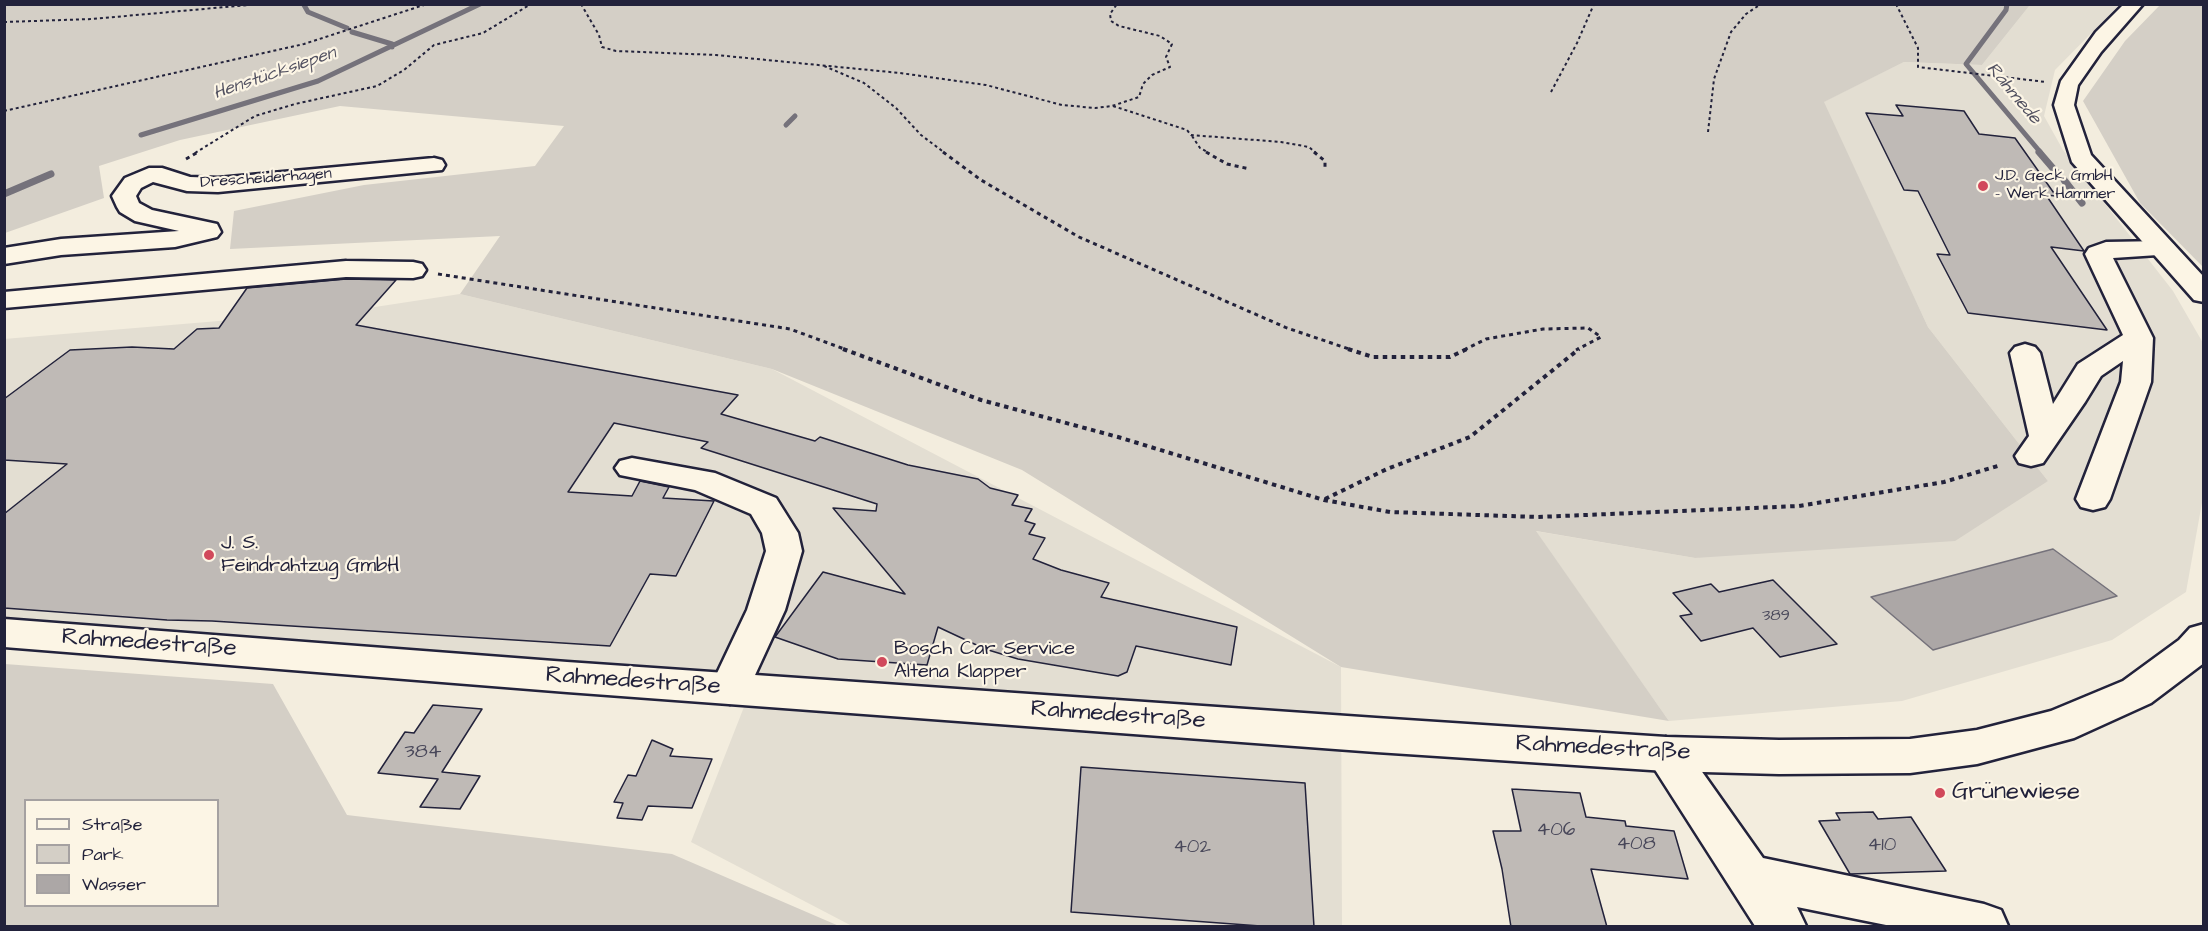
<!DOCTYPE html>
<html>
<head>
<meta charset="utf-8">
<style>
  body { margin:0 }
  #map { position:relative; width:2208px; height:931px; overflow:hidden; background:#f3edde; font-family:"Architects Daughter",sans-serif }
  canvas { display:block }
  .frame { position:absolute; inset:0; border:6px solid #22223b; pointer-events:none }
  .legend { position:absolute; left:24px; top:799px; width:195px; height:108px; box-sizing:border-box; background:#fcf5e5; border:2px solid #a5a1a1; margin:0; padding:8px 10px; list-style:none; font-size:18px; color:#22223b }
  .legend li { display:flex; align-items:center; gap:12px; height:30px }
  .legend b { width:30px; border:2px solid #a5a1a1 }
</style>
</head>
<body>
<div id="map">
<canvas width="2208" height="931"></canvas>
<div class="frame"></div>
<ul class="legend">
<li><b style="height:8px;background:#fcf5e5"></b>Straße</li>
<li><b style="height:16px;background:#d4cfc6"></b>Park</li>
<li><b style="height:16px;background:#aca7a6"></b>Wasser</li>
</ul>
</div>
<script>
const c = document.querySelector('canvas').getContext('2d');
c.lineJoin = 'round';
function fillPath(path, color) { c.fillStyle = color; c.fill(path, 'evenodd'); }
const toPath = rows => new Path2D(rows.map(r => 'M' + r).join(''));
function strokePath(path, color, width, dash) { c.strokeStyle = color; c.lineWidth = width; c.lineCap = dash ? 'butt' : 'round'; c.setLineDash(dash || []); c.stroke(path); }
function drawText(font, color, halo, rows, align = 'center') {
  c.font = font + ' "Architects Daughter",sans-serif'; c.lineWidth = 4.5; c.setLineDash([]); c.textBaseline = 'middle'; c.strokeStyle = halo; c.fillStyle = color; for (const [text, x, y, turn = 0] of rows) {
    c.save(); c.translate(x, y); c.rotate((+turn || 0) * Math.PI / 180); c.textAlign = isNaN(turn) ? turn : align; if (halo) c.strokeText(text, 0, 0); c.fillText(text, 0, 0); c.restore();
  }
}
fillPath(toPath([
  [2030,5,2119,5,2055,70,2044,116,2063,150,2173,291,2203,343,2203,497,2186,592,2112,640,1902,701,1669,721,1535,531,1695,558,2048,481,1928,327,1823,102,1904,62,1982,65],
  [460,294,772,369,1341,667,1342,926,852,926,691,842,753,684,5,624,4,339,362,309]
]), '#e3ded2');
fillPath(toPath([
  [4,5,2030,5,1982,65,1904,62,1824,102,1928,327,2048,481,1955,541,1695,558,1536,531,1669,721,1341,667,1022,470,772,369,460,294,500,236,230,249,234,211,364,185,535,166,564,126,340,106,180,140,99,166,104,198,5,233],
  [2160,5,2203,5,2203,267,2140,203,2083,101,2125,41],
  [5,664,273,684,347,815,672,854,839,926,5,926],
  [26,800,218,800,218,906,26,906]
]), '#d4cfc6');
const water = toPath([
  [2053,549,2117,596,1933,650,1871,597,2053,549]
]);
fillPath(water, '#aca7a6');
strokePath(water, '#75727b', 1.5);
strokePath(toPath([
  [2007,4,2006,10,1966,64,2041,153],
  [304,5,308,12,347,28],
  [352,32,392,44,392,47],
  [786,125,795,116],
  [141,135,318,81,480,4]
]), '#75727b', 5);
strokePath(toPath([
  [2039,152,2057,173],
  [2064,180,2082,203],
  [4,194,51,174]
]), '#75727b', 7);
const building = toPath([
  [1896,105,1964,111,1979,134,2015,138,2056,196,2046,195,2084,251,2051,247,2107,330,1968,313,1937,254,1950,255,1918,191,1904,190,1866,113,1903,116,1896,105],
  [346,279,396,280,356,325,738,395,721,414,815,441,820,437,908,465,978,479,990,488,1018,495,1012,505,1032,509,1025,521,1035,524,1029,534,1045,538,1033,559,1061,570,1109,583,1101,597,1237,627,1231,665,1136,646,1127,672,1118,676,1018,659,985,649,938,627,927,665,838,659,775,637,823,572,905,594,833,508,876,511,877,504,701,448,708,442,614,423,568,492,632,496,640,481,669,487,663,498,714,501,676,576,650,574,610,646,212,621,167,620,4,608,4,514,67,464,4,460,4,399,70,350,132,347,174,349,197,329,219,328,247,288,346,279],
  [1773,580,1837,644,1780,657,1753,628,1701,641,1680,616,1692,614,1673,593,1711,584,1719,592,1773,580],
  [433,705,482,709,442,772,480,776,460,809,420,807,438,779,378,773,405,732,414,733,433,705],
  [652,740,673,749,670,756,712,759,692,808,648,806,642,820,617,818,623,803,614,802,628,775,636,776,652,740],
  [1081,767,1305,783,1314,927,1274,927,1071,912,1081,767],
  [1512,789,1580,793,1586,817,1625,821,1626,826,1674,831,1688,879,1591,869,1607,927,1511,927,1502,869,1493,831,1521,831,1512,789],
  [1873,812,1878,819,1911,817,1946,871,1850,874,1819,821,1840,820,1836,813,1873,812]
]);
fillPath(building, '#bfbab6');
strokePath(building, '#22223b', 1.5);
const minor = toPath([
  [434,158,442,160,445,165,442,170,218,192,187,191,153,182,141,188,136,196,139,203,152,210,217,224,221,232,217,237,175,247,61,255,4,264,4,248,61,239,179,231,135,221,120,212,117,207,112,196,125,178,149,168,162,168,190,177,218,178,434,158],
  [2164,241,2173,244,2177,249,2173,254,2113,258,2153,338,2151,382,2110,499,2105,507,2093,510,2081,507,2076,499,2121,382,2123,361,2101,376,2085,402,2043,463,2031,466,2019,463,2015,456,2029,436,2010,353,2015,347,2025,344,2035,347,2040,353,2053,404,2078,364,2123,335,2085,254,2089,248,2106,242,2164,241],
  [346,261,413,262,422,264,426,270,422,276,413,278,346,277,4,308,4,292,346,261],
  [632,458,715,473,776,498,798,533,802,551,785,610,744,699,730,704,716,699,710,688,747,610,766,551,762,533,751,514,695,490,620,475,615,468,620,461,632,458],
  [1666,737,1681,742,1763,858,1984,904,2001,910,2008,926,1891,926,1797,907,1806,926,1755,926,1645,754,1651,742,1666,737]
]);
const major = toPath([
  [2124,4,2143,4,2101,52,2078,85,2074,105,2091,155,2204,277,2204,302,2194,300,2072,162,2054,105,2061,81,2096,32,2124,4],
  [4,619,567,662,1376,718,1666,737,1779,740,1910,739,1977,730,2051,711,2123,681,2179,640,2190,628,2204,624,2204,663,2151,703,2074,738,1977,764,1910,773,1779,774,1666,771,1376,752,567,692,4,647,4,619]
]);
strokePath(minor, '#22223b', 5);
strokePath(major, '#22223b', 5);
strokePath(toPath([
  [581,4,599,35,602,47,616,51,716,55,900,73,986,85,1062,105,1095,108,1112,106,1139,97,1143,84,1152,75,1170,67,1166,57,1172,44,1160,36,1119,26,1111,21,1110,14,1117,4],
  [1896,4,1918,48,1918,67,2046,82],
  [4,22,92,19,259,4],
  [824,66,864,83,896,108,921,135,945,153],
  [1551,92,1577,43,1594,4],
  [1113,106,1187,130,1191,135,1281,142,1309,147,1316,153],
  [4,111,304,44,427,4],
  [1708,132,1714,79,1731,32,1746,14,1761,4],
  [1192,136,1200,148,1209,153],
  [195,153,255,116,295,104,377,86,404,70,434,45,483,33,531,4]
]), '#22223b', 2, [3, 3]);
strokePath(toPath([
  [943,152,981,180,1079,237,1287,328,1352,350],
  [1206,152,1227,164,1250,169],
  [1314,152,1325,161,1325,170],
  [186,159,198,152],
  [2033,175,2064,179],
  [438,274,790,329,847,350],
  [1464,350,1486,339,1543,329,1588,328,1601,337,1576,350]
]), '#22223b', 3, [4, 4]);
strokePath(toPath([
  [843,349,981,400,1118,437,1324,500,1390,512,1538,517,1799,506,1944,482,2001,465],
  [1348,349,1373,357,1450,357,1467,349],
  [1325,499,1387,469,1470,437,1579,349]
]), '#22223b', 4, [4.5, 4.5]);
fillPath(minor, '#fcf5e5');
fillPath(major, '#fcf5e5');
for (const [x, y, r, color] of [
  [1983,186,6,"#d1495b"],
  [209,555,6,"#d1495b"],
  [882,662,6,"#d1495b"],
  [1940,793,6,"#d1495b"]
]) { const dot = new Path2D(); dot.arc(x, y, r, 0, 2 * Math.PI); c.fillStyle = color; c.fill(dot); strokePath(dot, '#fcf5e5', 2); }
drawText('16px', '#22223b', '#fcf5e5', [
  ["J.D. Geck GmbH",1995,177],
  ["- Werk Hammer",1995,195]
], 'left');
drawText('16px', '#22223b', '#fcf5e5', [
  ["Drescheiderhagen",266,179,-4]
]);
drawText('16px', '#49485a', null, [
  ["389",1776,617]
]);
drawText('italic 18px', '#525160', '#fcf5e5', [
  ["Henstücksiepen",275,74,-19],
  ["Rahmede",2013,94,50]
]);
drawText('20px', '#22223b', '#fcf5e5', [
  ["J. S.",221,544],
  ["Feindrahtzug GmbH",221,567],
  ["Bosch Car Service",894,650],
  ["Altena Klapper",894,673]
], 'left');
drawText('20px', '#49485a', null, [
  ["384",423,753],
  ["406",1556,831],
  ["408",1636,845],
  ["410",1882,846],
  ["402",1192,848]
]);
drawText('24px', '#22223b', '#fcf5e5', [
  ["Rahmedestraße",149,644,4],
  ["Rahmedestraße",633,682,4],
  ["Rahmedestraße",1118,716,4],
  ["Rahmedestraße",1603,749,3]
]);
drawText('24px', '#22223b', '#fcf5e5', [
  ["Grünewiese",1952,793]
], 'left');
</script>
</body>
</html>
